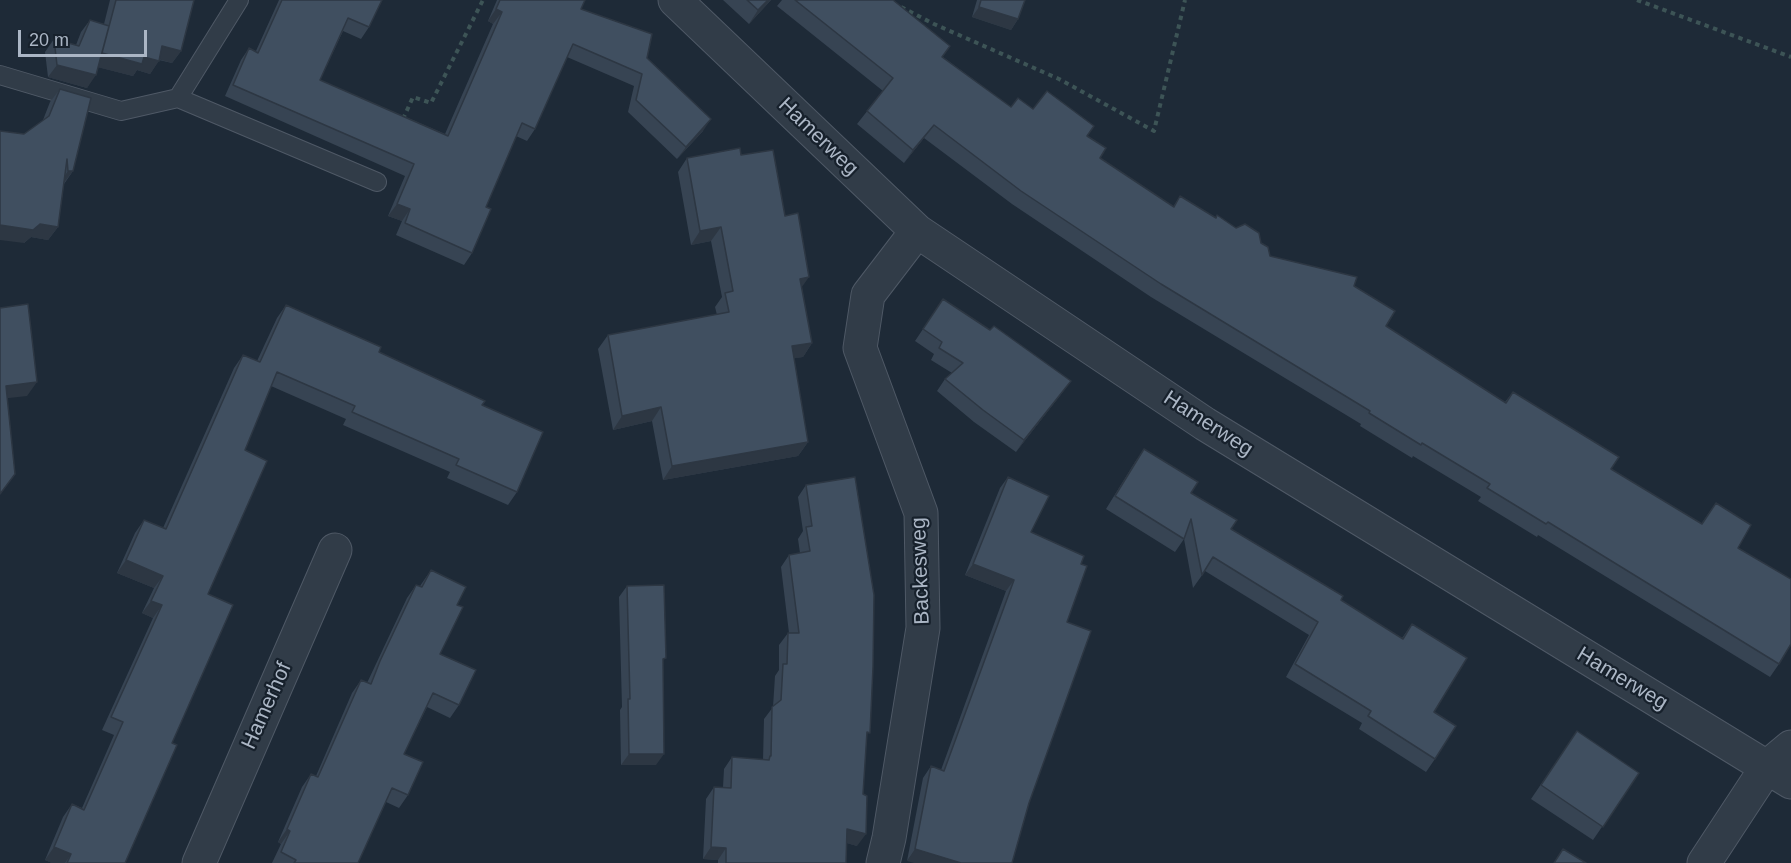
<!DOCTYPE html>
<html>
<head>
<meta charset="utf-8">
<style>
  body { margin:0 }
  #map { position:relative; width:1791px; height:863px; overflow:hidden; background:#1e2a37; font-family:Helvetica,sans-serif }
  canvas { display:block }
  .scale { position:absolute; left:18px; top:30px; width:129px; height:27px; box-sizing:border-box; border:3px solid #abb6c5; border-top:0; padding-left:8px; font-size:18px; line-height:21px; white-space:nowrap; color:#abb6c5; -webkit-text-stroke:4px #17212c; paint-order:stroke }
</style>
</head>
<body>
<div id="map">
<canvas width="1791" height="863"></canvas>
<div class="scale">20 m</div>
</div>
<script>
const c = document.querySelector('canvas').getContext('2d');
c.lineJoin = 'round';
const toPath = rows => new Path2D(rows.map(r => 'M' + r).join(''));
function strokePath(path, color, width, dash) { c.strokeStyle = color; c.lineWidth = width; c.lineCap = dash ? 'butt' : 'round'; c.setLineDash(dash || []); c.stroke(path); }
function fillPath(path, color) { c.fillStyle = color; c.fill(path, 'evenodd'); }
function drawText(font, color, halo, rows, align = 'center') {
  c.font = font + ' Helvetica,sans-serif'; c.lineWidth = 4.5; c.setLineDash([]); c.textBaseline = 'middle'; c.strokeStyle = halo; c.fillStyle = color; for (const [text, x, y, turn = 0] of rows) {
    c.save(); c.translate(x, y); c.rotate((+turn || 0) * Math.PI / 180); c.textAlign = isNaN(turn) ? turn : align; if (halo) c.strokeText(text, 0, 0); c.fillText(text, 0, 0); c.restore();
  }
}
const service = toPath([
  [0,75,121,111,178,98,239,0],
  [178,98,377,182]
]);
const minor = toPath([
  [675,0,917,231,1205,424,1791,782],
  [199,863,335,550],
  [883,863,889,838,923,628,921,513,860,348,868,295,917,231],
  [1704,863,1767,767,1791,747]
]);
strokePath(service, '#4f5966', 20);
strokePath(minor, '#4f5966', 35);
strokePath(toPath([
  [1637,0,1791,57],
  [901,7,934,24,1059,79,1154,131,1185,0],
  [403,119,413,97,431,103,483,0]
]), '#3d5456', 4, [4.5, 4.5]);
strokePath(service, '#313c48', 18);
strokePath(minor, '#313c48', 33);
fillPath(toPath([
  [110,0,194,0,181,51,172,63,159,60,150,74,137,70,133,76,98,67,87,88,48,77,45,52,54,39,76,45,81,32,90,20,104,24],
  [279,0,382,0,369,27,361,39,343,31,320,80,445,134,493,24,488,21,497,0,585,0,581,9,647,58,703,131,677,159,628,112,634,86,567,57,535,129,527,141,516,136,486,207,472,253,464,265,396,235,402,221,388,216,405,176,225,96,241,60,249,48,256,51],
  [723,0,771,0,749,24],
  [782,0,893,0,943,57,1011,107,1033,109,1088,136,1100,158,1173,207,1180,196,1215,218,1236,228,1261,243,1270,256,1354,286,1386,326,1505,402,1513,392,1611,469,1701,524,1716,503,1738,548,1779,664,1770,677,1538,535,1537,537,1478,501,1481,497,1413,456,1412,458,1360,426,1361,424,1151,297,1012,204,924,138,904,163,857,124,883,91,777,6],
  [977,0,1025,0,1018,19,1011,30,972,17],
  [60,89,73,171,64,184,58,227,48,240,31,237,24,243,24,134,43,120,50,102],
  [741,155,785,216,802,288,812,343,803,357,794,358,808,442,798,456,663,480,652,421,613,430,598,349,608,335,717,315,715,307,722,297,711,241,691,245,678,172,687,158],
  [943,299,1062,393,1016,452,974,422,937,391,945,379,952,373,931,360,934,354,915,341],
  [286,305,482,405,517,492,508,505,447,478,450,472,343,425,346,419,271,386,245,450,208,594,172,743,125,863,52,863,45,860,63,817,72,804,82,808,114,735,102,730,153,618,142,613,154,588,117,573,135,533,144,520,163,528,234,368,243,355,257,361,277,318],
  [1144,449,1191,493,1231,529,1341,600,1402,638,1412,624,1434,712,1435,759,1426,772,1359,729,1362,723,1286,677,1309,635,1205,571,1193,588,1184,539,1175,552,1106,509,1135,462],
  [1008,477,1031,532,1081,564,1067,622,1091,631,907,861,923,778,931,766,941,770,1006,591,965,575,1000,488],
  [806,485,867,737,857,846,847,843,846,863,718,863,718,860,703,859,706,799,714,787,723,787,724,769,732,757,763,760,764,719,773,707,775,676,779,670,779,645,788,633,789,633,781,567,789,555,800,553,798,539,803,531,798,497],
  [431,570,457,605,440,654,459,705,450,718,427,707,404,754,408,795,399,808,386,802,358,863,272,863,281,844,278,842,302,787,311,774,316,776,352,693,361,680,367,683,407,598,416,585,420,586],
  [627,586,663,663,656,765,621,765,620,710,622,707,619,597],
  [1577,731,1639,773,1593,840,1531,799]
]), '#374453');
fillPath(toPath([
  [768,0,771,0,749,24,758,10],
  [979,7,1018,19,1011,30,972,17],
  [496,9,502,12,493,24,488,21],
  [162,46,181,51,172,63,154,58],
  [102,53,144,57,159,61,150,74,137,70,133,76,93,66],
  [57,65,96,75,87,88,48,77],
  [711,119,703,131,677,159,686,147],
  [934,125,924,138,904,163,913,150],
  [68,171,73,171,63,184,59,184],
  [397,204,410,209,402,221,388,216],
  [40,224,58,227,48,240,31,237,24,243,0,240,0,225],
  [721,227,711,241,691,245,700,231],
  [809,277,799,291,800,279],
  [812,343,803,357,782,360,792,346],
  [1071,381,1062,393,1016,452,1024,440],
  [37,382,27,396,0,399,6,386],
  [661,407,652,421,613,430,622,416],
  [808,442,798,456,663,480,672,466],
  [126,560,163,576,154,588,117,573],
  [973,564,1014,580,1006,591,965,575],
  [151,601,162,605,153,618,142,613],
  [629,754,664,754,656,765,621,765],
  [287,829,290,831,281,844,278,842],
  [847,829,866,834,857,846,839,841],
  [54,847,71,854,65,863,52,863,45,860],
  [711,847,726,848,718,860,703,859],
  [915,849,961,863,914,863,907,861]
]), '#2d3743');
const building = toPath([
  [116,0,194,0,181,51,162,46,159,61,144,57,142,64,102,53,116,0],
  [282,0,382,0,369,27,348,18,320,80,448,136,502,12,496,9,500,0,585,0,581,9,652,34,647,58,711,119,686,147,636,100,642,74,573,44,535,129,522,123,486,207,491,209,472,253,405,223,410,209,397,204,414,164,233,85,249,48,258,53,282,0],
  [747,0,768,0,758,10,747,0],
  [795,0,893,0,950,46,942,57,1011,107,1018,98,1033,109,1047,91,1094,126,1087,136,1106,148,1100,158,1174,207,1180,196,1216,218,1217,215,1236,228,1245,224,1259,233,1261,243,1268,247,1270,256,1357,277,1354,286,1395,311,1386,326,1506,403,1513,392,1619,457,1611,469,1702,524,1716,503,1751,525,1738,548,1791,579,1791,644,1779,664,1548,522,1546,524,1487,488,1490,484,1422,443,1421,445,1369,413,1370,411,1161,284,1021,191,934,125,913,150,867,111,893,78,795,0],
  [981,0,1025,0,1018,19,979,7,981,0],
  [90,20,109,26,96,75,57,65,54,39,79,46,90,20],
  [60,89,91,98,73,171,68,171,67,159,58,227,40,224,33,230,0,225,0,131,24,134,49,116,60,89],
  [740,148,741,155,773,150,785,216,798,213,809,277,800,279,812,343,792,346,808,442,672,466,661,407,622,416,608,335,729,312,725,293,733,291,721,227,700,231,687,158,740,148],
  [943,299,990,330,994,326,1071,381,1024,440,983,410,945,379,963,363,939,348,942,342,923,329,943,299],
  [28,304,37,382,6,386,15,474,0,494,0,308,28,304],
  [286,305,381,347,379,352,485,401,482,405,543,432,517,492,456,465,459,459,352,412,355,406,277,372,245,450,267,461,208,594,233,605,172,743,177,745,125,863,67,863,71,854,54,847,72,804,84,810,123,722,111,717,162,605,151,601,163,576,126,560,144,520,166,529,243,355,260,362,286,305],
  [1144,449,1198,482,1191,493,1237,520,1231,529,1343,596,1341,600,1403,639,1412,624,1467,658,1434,712,1456,726,1435,759,1368,716,1371,711,1295,664,1318,622,1213,557,1202,575,1191,519,1184,539,1115,496,1144,449],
  [855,477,874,595,873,667,870,733,867,732,863,794,867,796,866,834,847,829,846,863,726,863,726,848,711,847,714,787,731,788,732,757,769,760,770,756,771,756,772,707,781,700,783,664,787,664,788,633,799,633,789,555,810,551,806,527,812,526,806,485,855,477],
  [1008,477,1049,496,1031,532,1084,556,1081,564,1087,566,1067,622,1091,631,1029,803,1012,863,961,863,915,849,931,766,944,771,1014,580,973,564,1008,477],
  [431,570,466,587,457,605,463,607,440,654,476,670,459,705,433,693,404,754,423,762,408,795,392,788,358,863,294,863,296,860,281,852,290,831,287,829,311,774,318,777,361,680,371,684,380,661,416,585,422,587,431,570],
  [664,585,666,658,663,659,664,754,629,754,628,699,630,699,627,586,664,585],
  [1577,731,1639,773,1603,827,1541,785,1577,731],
  [1563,849,1586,863,1554,863,1563,849]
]);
fillPath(building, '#404f60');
strokePath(building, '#2d3743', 1.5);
drawText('21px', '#abb6c5', '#17212c', [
  ["Hamerweg",818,137,44],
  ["Hamerweg",1208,424,33],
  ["Backesweg",921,571,-92],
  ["Hamerweg",1622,679,31],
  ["Hamerhof",267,706,-66]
]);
</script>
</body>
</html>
